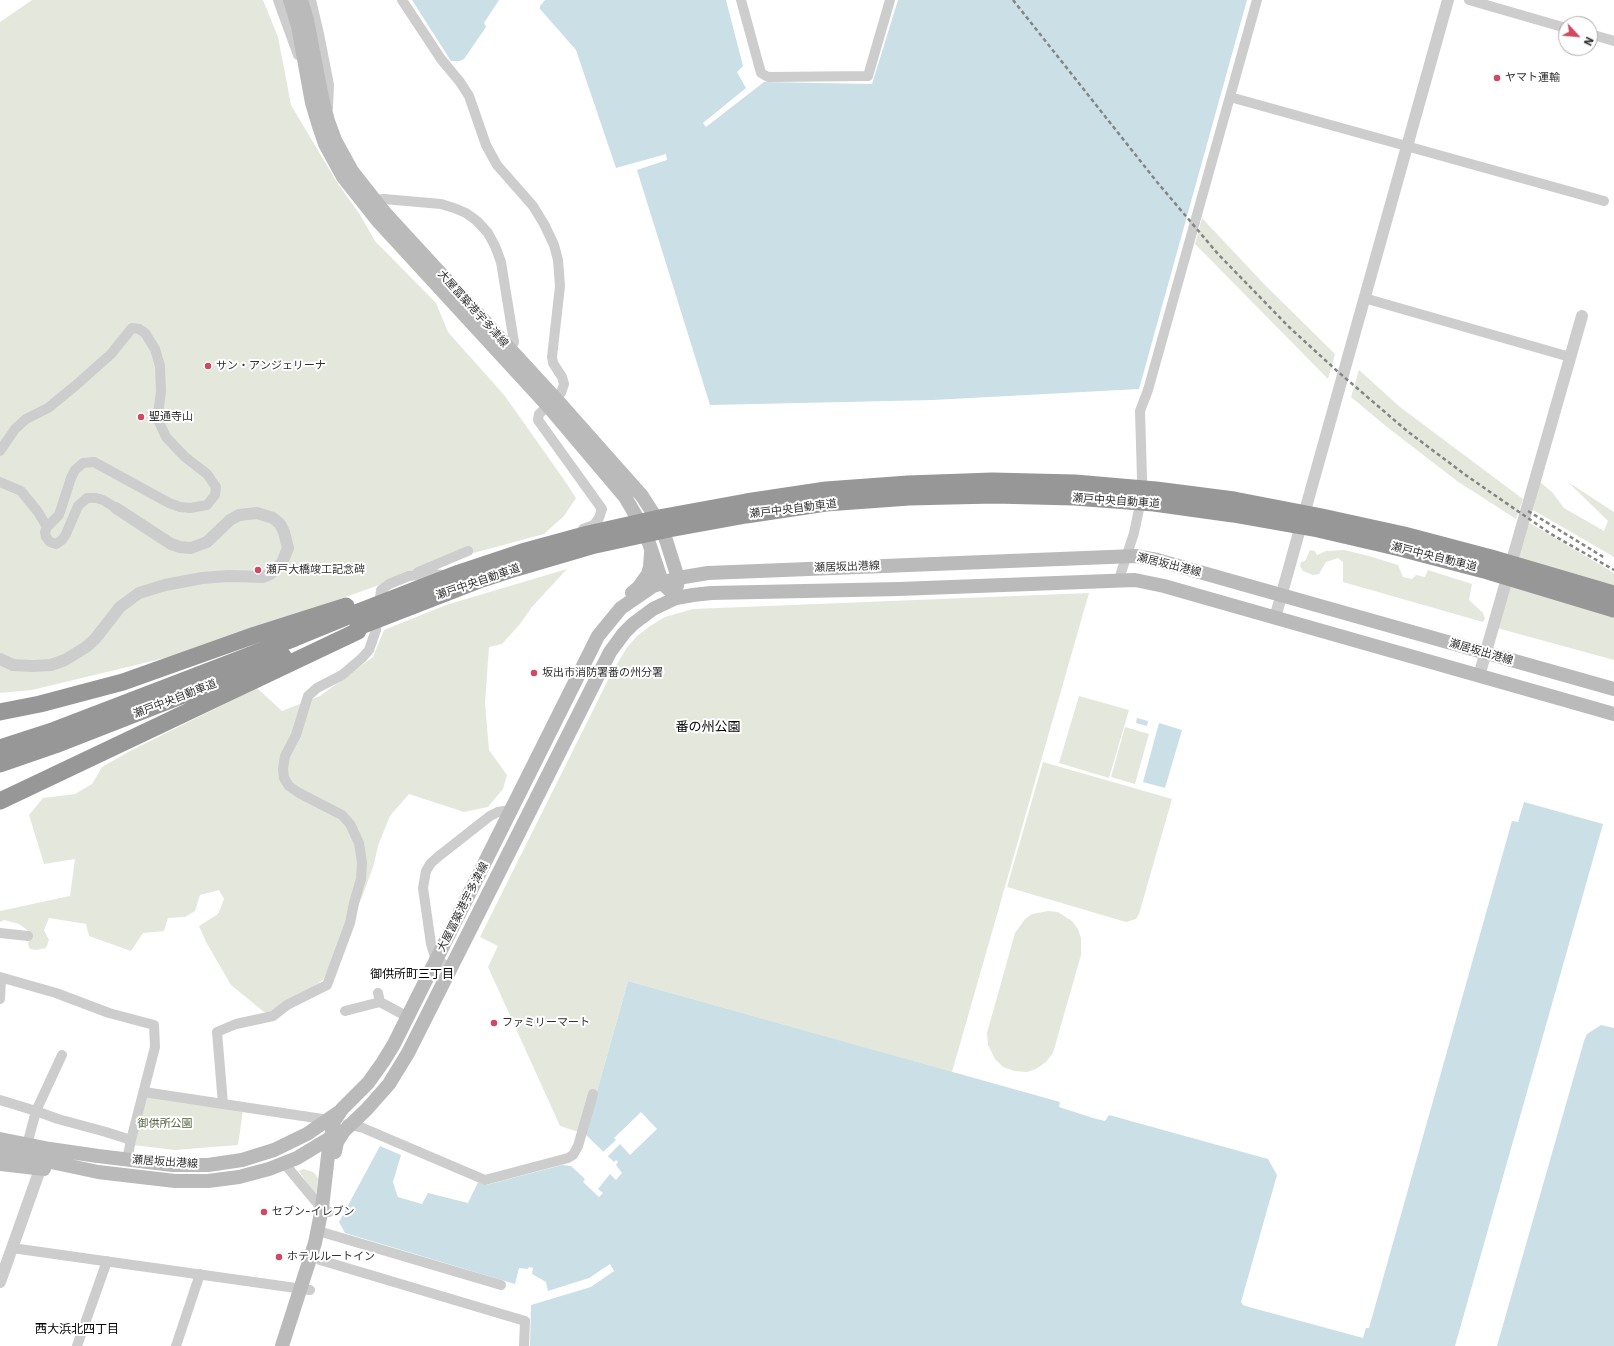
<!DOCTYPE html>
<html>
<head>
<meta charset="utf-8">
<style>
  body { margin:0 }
  #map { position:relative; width:1614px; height:1346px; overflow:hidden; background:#fff; font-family:"Work Sans",sans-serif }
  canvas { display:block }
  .north { position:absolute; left:1558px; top:16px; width:40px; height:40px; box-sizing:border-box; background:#fff; border:1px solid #acacac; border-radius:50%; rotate:116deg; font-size:11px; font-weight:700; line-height:16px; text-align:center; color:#303030 }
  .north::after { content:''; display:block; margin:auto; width:14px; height:18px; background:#cf4962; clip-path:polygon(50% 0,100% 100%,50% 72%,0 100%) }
</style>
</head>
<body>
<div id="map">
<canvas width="1614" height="1346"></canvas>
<div class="north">N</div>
</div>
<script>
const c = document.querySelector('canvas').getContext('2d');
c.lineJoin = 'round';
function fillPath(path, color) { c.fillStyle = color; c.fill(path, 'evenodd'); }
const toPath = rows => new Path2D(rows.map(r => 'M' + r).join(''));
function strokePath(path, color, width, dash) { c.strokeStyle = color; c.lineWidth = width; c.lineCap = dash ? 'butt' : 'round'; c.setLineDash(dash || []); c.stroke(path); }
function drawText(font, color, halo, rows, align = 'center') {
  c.font = font + ' "Work Sans","Noto Sans JP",sans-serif'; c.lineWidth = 4; c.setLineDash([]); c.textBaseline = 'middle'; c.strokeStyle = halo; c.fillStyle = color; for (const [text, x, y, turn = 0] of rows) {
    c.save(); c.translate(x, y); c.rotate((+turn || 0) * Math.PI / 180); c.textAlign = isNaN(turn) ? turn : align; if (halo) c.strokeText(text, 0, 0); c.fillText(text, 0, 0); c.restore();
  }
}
fillPath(toPath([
  [32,0,263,0,278,37,291,105,338,184,359,213,375,241,436,303,448,332,505,396,567,484,576,498,564,516,544,534,455,558,194,651,32,690,0,693,0,22],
  [1202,218,1265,285,1335,354,1328,379,1195,244],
  [1359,370,1400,407,1523,499,1516,519,1457,481,1387,427,1351,397],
  [1540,482,1552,492,1564,508,1604,531,1608,521,1568,482,1614,512,1614,557,1533,510],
  [1528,522,1614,573,1614,660,1497,628],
  [1310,550,1315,551,1317,555,1326,551,1344,550,1369,556,1398,565,1403,577,1412,579,1416,575,1425,577,1428,570,1472,584,1469,600,1483,613,1485,619,1483,622,1343,582,1343,562,1338,558,1326,562,1319,574,1313,575,1303,571,1300,566,1301,562,1305,561],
  [567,569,532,607,520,624,502,644,489,647,485,703,489,750,507,775,503,789,488,807,464,812,409,794,390,816,379,843,373,867,362,897,323,980,278,1012,264,1012,231,985,206,942,199,926,218,914,224,899,219,890,200,895,195,911,185,917,168,918,164,931,143,933,131,951,89,936,86,924,49,918,44,930,49,940,46,948,36,950,30,949,28,944,31,933,19,924,4,920,0,922,0,911,70,896,75,859,44,864,29,815,43,798,75,794,92,784,102,767,130,751,257,688,282,711,320,696,373,657,384,630,446,605],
  [1089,593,952,1072,628,981,585,1134,560,1126,488,967,498,946,480,937,610,676,626,649,637,636,650,626,665,617,693,609],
  [1079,696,1129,710,1109,778,1059,763],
  [1125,727,1149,734,1135,784,1111,777],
  [1043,762,1172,799,1139,914,1136,919,1126,922,1007,887],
  [1048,911,1058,912,1072,921,1078,929,1081,938,1081,955,1053,1053,1046,1062,1036,1069,1027,1072,1014,1071,1003,1067,995,1059,988,1045,987,1033,1015,933,1025,919,1032,914],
  [147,1096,243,1110,238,1145,175,1150,133,1145],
  [303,1169,313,1172,316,1175,318,1179,316,1197,299,1171]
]), '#e4e8dc');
fillPath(toPath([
  [412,0,499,0,484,23,486,27,464,59,460,61,451,61],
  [545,0,726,0,743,66,737,72,746,88,703,123,706,127,764,82,872,84,898,0,1247,0,1139,389,933,400,710,405,637,170,667,160,666,154,616,168,576,50,540,9,540,6],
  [1137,718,1148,721,1147,726,1136,723],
  [1159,723,1182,730,1165,788,1143,782],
  [1524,802,1603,824,1455,1346,530,1346,531,1305,591,1287,614,1271,610,1264,589,1278,548,1291,546,1282,532,1274,533,1268,529,1267,528,1269,519,1268,515,1284,345,1233,339,1222,380,1146,401,1155,393,1182,398,1197,422,1204,428,1193,468,1203,478,1182,486,1185,562,1165,571,1166,585,1179,583,1182,599,1197,603,1193,598,1189,610,1174,616,1180,622,1173,616,1165,618,1162,616,1160,614,1162,585,1134,628,981,1060,1102,1059,1107,1093,1118,1105,1121,1109,1115,1268,1159,1277,1175,1241,1302,1243,1305,1249,1307,1363,1338,1366,1328,1369,1328,1512,821,1518,822],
  [1601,1025,1614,1028,1614,1346,1497,1346,1584,1041,1587,1034]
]), '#cbdfe6');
fillPath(toPath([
  [641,1112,657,1129,630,1155,620,1144,607,1157,603,1152,616,1140,614,1138]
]), '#fff');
strokePath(toPath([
  [278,0,298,55],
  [311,0,319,34,329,85,328,108],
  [402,0,441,59,460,82,469,96,486,145,497,165,533,206,544,224,554,245,558,260,560,286,552,357,553,363,562,377,564,384,561,393,539,414,538,420,602,509,599,518,594,525,583,529],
  [741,0,761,73,768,77,868,76,890,0],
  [1469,0,1566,28],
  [1590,34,1614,41],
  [1230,97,1604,201],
  [374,200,384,199,441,204,454,208,466,213,477,221,488,233,495,246,501,262,514,342,510,349],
  [1364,298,1570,357],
  [0,451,15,429,26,419,48,408,75,386,111,354,132,328,139,329,145,333,155,349,160,366,161,391,158,414,159,422,166,437,185,457,207,474,216,487,215,495,207,505,190,508,180,507,169,503,94,462,83,463,75,470,71,478,59,515,47,527,45,532,46,537,50,542,56,544,62,540,66,534,78,506,87,498,96,498,103,500,116,508],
  [0,482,21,491,38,512,47,527],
  [418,572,468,551],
  [1119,579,1134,533,1142,495,1142,478,1140,411,1148,390,1257,0],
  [0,933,28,936],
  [451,968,436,960,431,944,423,888,426,871,431,863,439,856,490,816,498,812,511,810],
  [0,977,56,993,109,1013,154,1025,155,1047,131,1140,106,1132,58,1119,36,1111,27,1145],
  [378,993,380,1002,408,1017],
  [0,999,1,978],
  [345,1011,380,1002],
  [144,1092,329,1120],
  [0,1100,36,1111,62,1055],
  [223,1104,217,1032,236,1024,273,1016,287,1005,327,985,350,923,354,903,361,879,362,863,359,843,350,824,342,815,299,793,289,786,284,778,283,769,285,756,296,735,308,696,317,688,342,675,362,658,369,650,376,630,381,590,389,584,409,576,431,574,445,575],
  [347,1124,363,1128,485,1180,568,1158,573,1155,578,1146,593,1094],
  [127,1160,131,1140],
  [284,1163,318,1204,329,1212],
  [325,1233,501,1285],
  [12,1248,310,1290],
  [320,1260,525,1321,524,1346],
  [77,1346,107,1261],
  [176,1346,200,1274]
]), '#cdcdcd', 10);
strokePath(toPath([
  [1275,618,1448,0],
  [0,659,13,665,33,666,51,665,65,660,86,647,95,639,120,607,139,593,165,585,202,578,229,576,263,577,270,574,282,563,288,548,284,532,280,524,273,518,257,513,239,515,230,520,207,542,191,548,180,547,171,544,116,508],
  [1479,676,1582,316],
  [0,1282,43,1161]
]), '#cdcdcd', 12);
strokePath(toPath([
  [290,0,298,26,312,103,319,126,325,144,343,177,377,220,548,406,625,497,645,531,662,582,668,589],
  [301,0,307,20,322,98,328,121,335,140,352,171,385,213,556,399,642,496,660,524,666,540,678,578,677,586],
  [632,593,638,588,648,574,650,567,651,553],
  [0,1139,50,1149,98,1156,173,1165,208,1165,242,1160,274,1150,307,1134,339,1112],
  [0,1151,98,1172,175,1181,208,1181,239,1177,269,1169,297,1158,335,1135],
  [335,1152,337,1142,344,1131,367,1109,389,1084,408,1053,610,652,624,633,633,624,653,609,676,598,693,595,711,593,899,589,1135,580,1164,586,1614,714],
  [0,1164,44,1169],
  [282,1346,315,1243,322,1208,329,1147,334,1121,342,1109,368,1083,383,1062,394,1044,598,636,621,608,653,586,678,578,708,573,1135,556,1157,560,1614,689]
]), '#bababa', 14);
strokePath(toPath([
  [0,712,40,704,123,682,255,635,346,606],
  [0,748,55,730,295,638,356,613],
  [0,764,55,745,283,656],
  [0,801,358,631]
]), '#979797', 17);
strokePath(toPath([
  [1013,0,1157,182,1218,254,1289,327,1336,370,1407,431,1467,476,1551,534,1614,570],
  [1528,511,1605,558]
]), '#858585', 2.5, [4, 3]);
strokePath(toPath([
  [356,613,459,573,522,552,588,534,664,517,746,502,826,490,908,484,992,481,1075,483,1156,490,1234,500,1322,517,1404,535,1491,558,1614,594],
  [358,627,479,580,516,568,591,546,669,529,746,515,826,503,909,497,994,495,1074,497,1154,503,1233,514,1318,529,1400,548,1488,571,1614,609]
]), '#979797', 17);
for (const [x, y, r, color] of [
  [1497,78,4,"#cf4962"],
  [208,366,4,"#cf4962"],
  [141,417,4,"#cf4962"],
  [258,570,4,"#cf4962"],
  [534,673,4,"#cf4962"],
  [494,1023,4,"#cf4962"],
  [264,1212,4,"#cf4962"],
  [279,1257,4,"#cf4962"]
]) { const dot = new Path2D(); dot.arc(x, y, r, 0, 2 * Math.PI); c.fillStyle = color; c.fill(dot); strokePath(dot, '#fff', 1.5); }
drawText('11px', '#303030', '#fff', [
  ["ヤマト運輸",1505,78],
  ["サン・アンジェリーナ",216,366],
  ["聖通寺山",149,417],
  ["瀬戸大橋竣工記念碑",266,570],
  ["坂出市消防署番の州分署",542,673],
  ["ファミリーマート",502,1023],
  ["セブン-イレブン",272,1212],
  ["ホテルルートイン",287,1257]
], 'left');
drawText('11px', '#303030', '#fff', [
  ["大屋冨築港宇多津線",473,309,48],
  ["瀬戸中央自動車道",1116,501,4],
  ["瀬戸中央自動車道",793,509,-7],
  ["瀬戸中央自動車道",1434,557,14],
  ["瀬居坂出港線",1169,565,14],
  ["瀬居坂出港線",847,567,-2],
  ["瀬戸中央自動車道",478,582,-19],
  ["瀬居坂出港線",1481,652,16],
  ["瀬戸中央自動車道",175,699,-21],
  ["大屋冨築港宇多津線",463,907,-63],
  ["瀬居坂出港線",165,1162,4]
]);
drawText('11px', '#576642', '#fff', [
  ["御供所公園",165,1124]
]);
drawText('12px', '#000', '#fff', [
  ["御供所町三丁目",412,974],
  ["西大浜北四丁目",77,1329]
]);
drawText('13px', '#000', '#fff', [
  ["番の州公園",708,727]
]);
</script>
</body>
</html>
